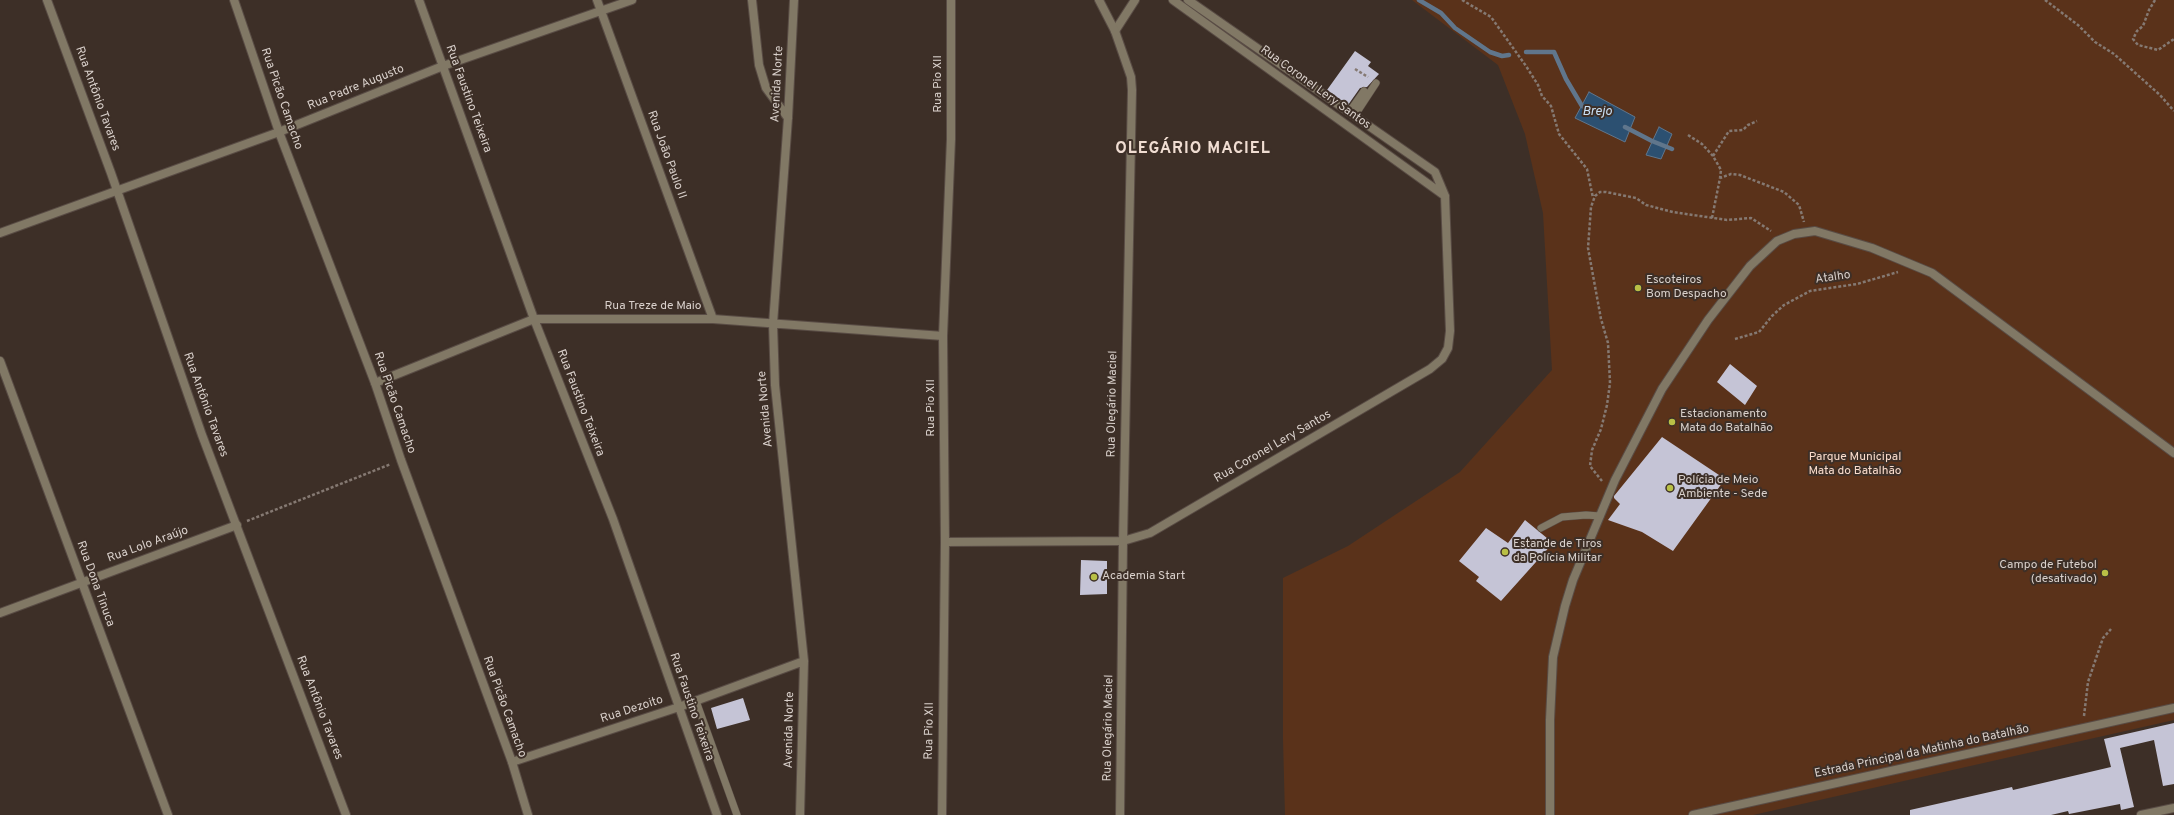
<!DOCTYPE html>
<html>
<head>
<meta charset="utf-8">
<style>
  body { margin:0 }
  canvas { display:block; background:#3d2f27 }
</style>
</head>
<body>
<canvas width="2174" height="815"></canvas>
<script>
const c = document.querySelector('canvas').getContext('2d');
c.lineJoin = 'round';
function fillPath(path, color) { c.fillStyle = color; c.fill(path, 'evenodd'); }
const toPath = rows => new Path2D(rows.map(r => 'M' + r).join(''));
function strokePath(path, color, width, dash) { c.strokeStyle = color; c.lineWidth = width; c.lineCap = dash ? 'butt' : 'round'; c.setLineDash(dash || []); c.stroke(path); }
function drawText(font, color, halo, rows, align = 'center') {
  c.font = font + ' Overpass,sans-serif'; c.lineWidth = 4; c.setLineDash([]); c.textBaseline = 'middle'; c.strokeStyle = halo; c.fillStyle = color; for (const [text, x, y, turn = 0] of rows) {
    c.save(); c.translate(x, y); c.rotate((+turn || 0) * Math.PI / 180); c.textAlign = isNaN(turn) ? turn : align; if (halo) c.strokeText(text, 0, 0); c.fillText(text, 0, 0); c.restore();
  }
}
fillPath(toPath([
  [1412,0,2174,0,2174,720,1753,815,1285,815,1283,739,1283,578,1348,546,1460,472,1552,370,1543,213,1525,134,1498,65]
]), '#5a321a');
const water = toPath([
  [1589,92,1635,117,1625,142,1575,118,1589,92],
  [1659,127,1672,134,1661,159,1646,155,1659,127]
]);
fillPath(water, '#2c5071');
strokePath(water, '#60768c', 1);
strokePath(toPath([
  [1419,0,1441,13,1455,28,1490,52,1502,56,1509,55],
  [1526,52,1554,52,1566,79,1582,106,1586,108],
  [1625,127,1652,141,1672,149]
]), '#60768c', 4.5);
fillPath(toPath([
  [1355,51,1371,62,1368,66,1379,74,1367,87,1360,88,1348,105,1327,90],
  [1730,364,1757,386,1745,405,1717,382],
  [1662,437,1725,479,1673,551,1642,532,1608,520,1620,504,1614,498,1614,496],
  [1525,520,1553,543,1501,601,1476,581,1479,577,1459,561,1486,528,1508,543],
  [1081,560,1107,561,1107,594,1080,595],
  [743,698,750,720,717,729,711,708],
  [2174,723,2174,784,2163,786,2154,740,2120,748,2134,807,2121,810,2120,804,2069,814,2068,811,2051,815,1910,815,1910,810,2012,787,2013,790,2111,767,2104,739]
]), '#c5c4d6');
const service = toPath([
  [1350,111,1364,91],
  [1355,115,1376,83],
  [1541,528,1562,517,1586,515,1600,516],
  [696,701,737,815]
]);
const minor = toPath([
  [47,0,111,173,202,435,346,815],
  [419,0,534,319,613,519,717,815],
  [597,0,713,319],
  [752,0,759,65,766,88,788,118],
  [794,0,788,118,773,324,775,385,804,661,800,815],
  [1173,0,1445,196],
  [1115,31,1135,0],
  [0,233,279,132,443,66,632,0],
  [0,361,168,815],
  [375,383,534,319,713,319,943,336],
  [945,542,1123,541,1150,533,1430,369,1442,359,1448,348,1450,331,1445,196,1435,172,1188,0],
  [0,613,237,525],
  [512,762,679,707,804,661],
  [942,815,945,542,943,336,951,139,951,0],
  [1550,815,1550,720,1553,657,1565,606,1573,580,1615,480,1662,389,1708,320,1750,266,1777,241,1794,234,1815,231,1872,248,1932,273,2174,453],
  [2141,815,2174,808]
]);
const tertiary = toPath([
  [234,0,279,132,375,383,401,460,512,762,528,815],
  [1099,0,1115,31,1131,77,1132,90,1123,541,1120,815],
  [1693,815,2174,708]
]);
strokePath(service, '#594c45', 8);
strokePath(minor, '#594c45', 10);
strokePath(tertiary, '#594c45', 10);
strokePath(toPath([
  [1462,0,1491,17,1526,66,1538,85,1542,96,1551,106,1559,134,1587,169,1593,198],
  [2045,0,2078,25,2095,42,2114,54,2160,95,2174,111],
  [2155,0,2149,10,2143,26,2137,31,2133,39,2138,45,2158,50,2174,39],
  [1355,69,1368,77],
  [1688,135,1702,144,1713,156,1721,170,1720,178],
  [1713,156,1729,131,1743,130,1748,125,1757,121],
  [1712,218,1720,178,1731,174,1740,175,1784,192,1799,205,1804,222],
  [1735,339,1759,332,1772,316,1784,305,1810,291,1857,284,1898,272],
  [1602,481,1590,466,1592,450,1601,429,1607,405,1610,383,1608,343,1601,319,1588,248,1591,207,1595,196,1600,192,1606,192,1636,198,1646,205,1673,212,1727,220,1751,218,1771,231],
  [247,521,391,464],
  [2084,716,2088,682,2103,638,2111,629]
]), '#857972', 2.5, [3, 2]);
strokePath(service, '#817865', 7);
strokePath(minor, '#817865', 8);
strokePath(tertiary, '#817865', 8);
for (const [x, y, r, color] of [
  [1638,288,4,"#b9c046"],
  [1672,422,4,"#b9c046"],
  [1670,488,4,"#b9c046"],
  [1505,552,4,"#b9c046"],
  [2105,573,4,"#b9c046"],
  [1094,577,4,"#b9c046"]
]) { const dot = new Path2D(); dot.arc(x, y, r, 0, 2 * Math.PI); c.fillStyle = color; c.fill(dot); strokePath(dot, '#3d2f27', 1.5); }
drawText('12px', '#d9d0cb', '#3d2f27', [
  ["Avenida Norte",778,84,-87],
  ["Rua Pio XII",939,84,-90],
  ["Rua Padre Augusto",356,88,-22],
  ["Rua Coronel Lery Santos",1315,88,36],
  ["Rua Antônio Tavares",97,99,70],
  ["Rua Picão Camacho",281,99,71],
  ["Rua Faustino Teixeira",468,99,70],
  ["Rua João Paulo II",666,155,70],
  ["Atalho",1833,278,-8],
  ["Rua Treze de Maio",653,307],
  ["Rua Picão Camacho",394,403,71],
  ["Rua Faustino Teixeira",580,403,69],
  ["Rua Olegário Maciel",1113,404,-89],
  ["Rua Antônio Tavares",205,405,70],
  ["Rua Pio XII",932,408,-90],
  ["Avenida Norte",766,409,-95],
  ["Rua Coronel Lery Santos",1273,447,-30],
  ["Rua Lolo Araújo",148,545,-20],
  ["Rua Dona Tinuca",95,584,70],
  ["Rua Picão Camacho",504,707,70],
  ["Rua Faustino Teixeira",691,707,71],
  ["Rua Antônio Tavares",319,708,69],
  ["Rua Dezoito",632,710,-18],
  ["Rua Olegário Maciel",1109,728,-89],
  ["Avenida Norte",790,730,-89],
  ["Rua Pio XII",930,731,-89],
  ["Estrada Principal da Matinha do Batalhão",1922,752,-12]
]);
drawText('12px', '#d9d0cb', '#3d2f27', [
  ["Escoteiros",1646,281],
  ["Bom Despacho",1646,295],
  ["Estacionamento",1680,415],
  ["Mata do Batalhão",1680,429],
  ["Polícia de Meio",1678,481],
  ["Ambiente - Sede",1678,495],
  ["Estande de Tiros",1513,545],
  ["da Polícia Militar",1513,559],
  ["Campo de Futebol",2097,566,"right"],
  ["(desativado)",2097,580,"right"],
  ["Academia Start",1102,577]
], 'left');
drawText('12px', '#fadccc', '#3d2f27', [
  ["Parque Municipal",1855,458],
  ["Mata do Batalhão",1855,472]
]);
drawText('italic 13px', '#c9e0f6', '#3d2f27', [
  ["Brejo",1597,112]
]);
c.letterSpacing = '1px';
drawText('bold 16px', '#f0ddd2', '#3d2f27', [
  ["OLEGÁRIO MACIEL",1193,150]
]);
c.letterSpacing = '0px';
</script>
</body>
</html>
